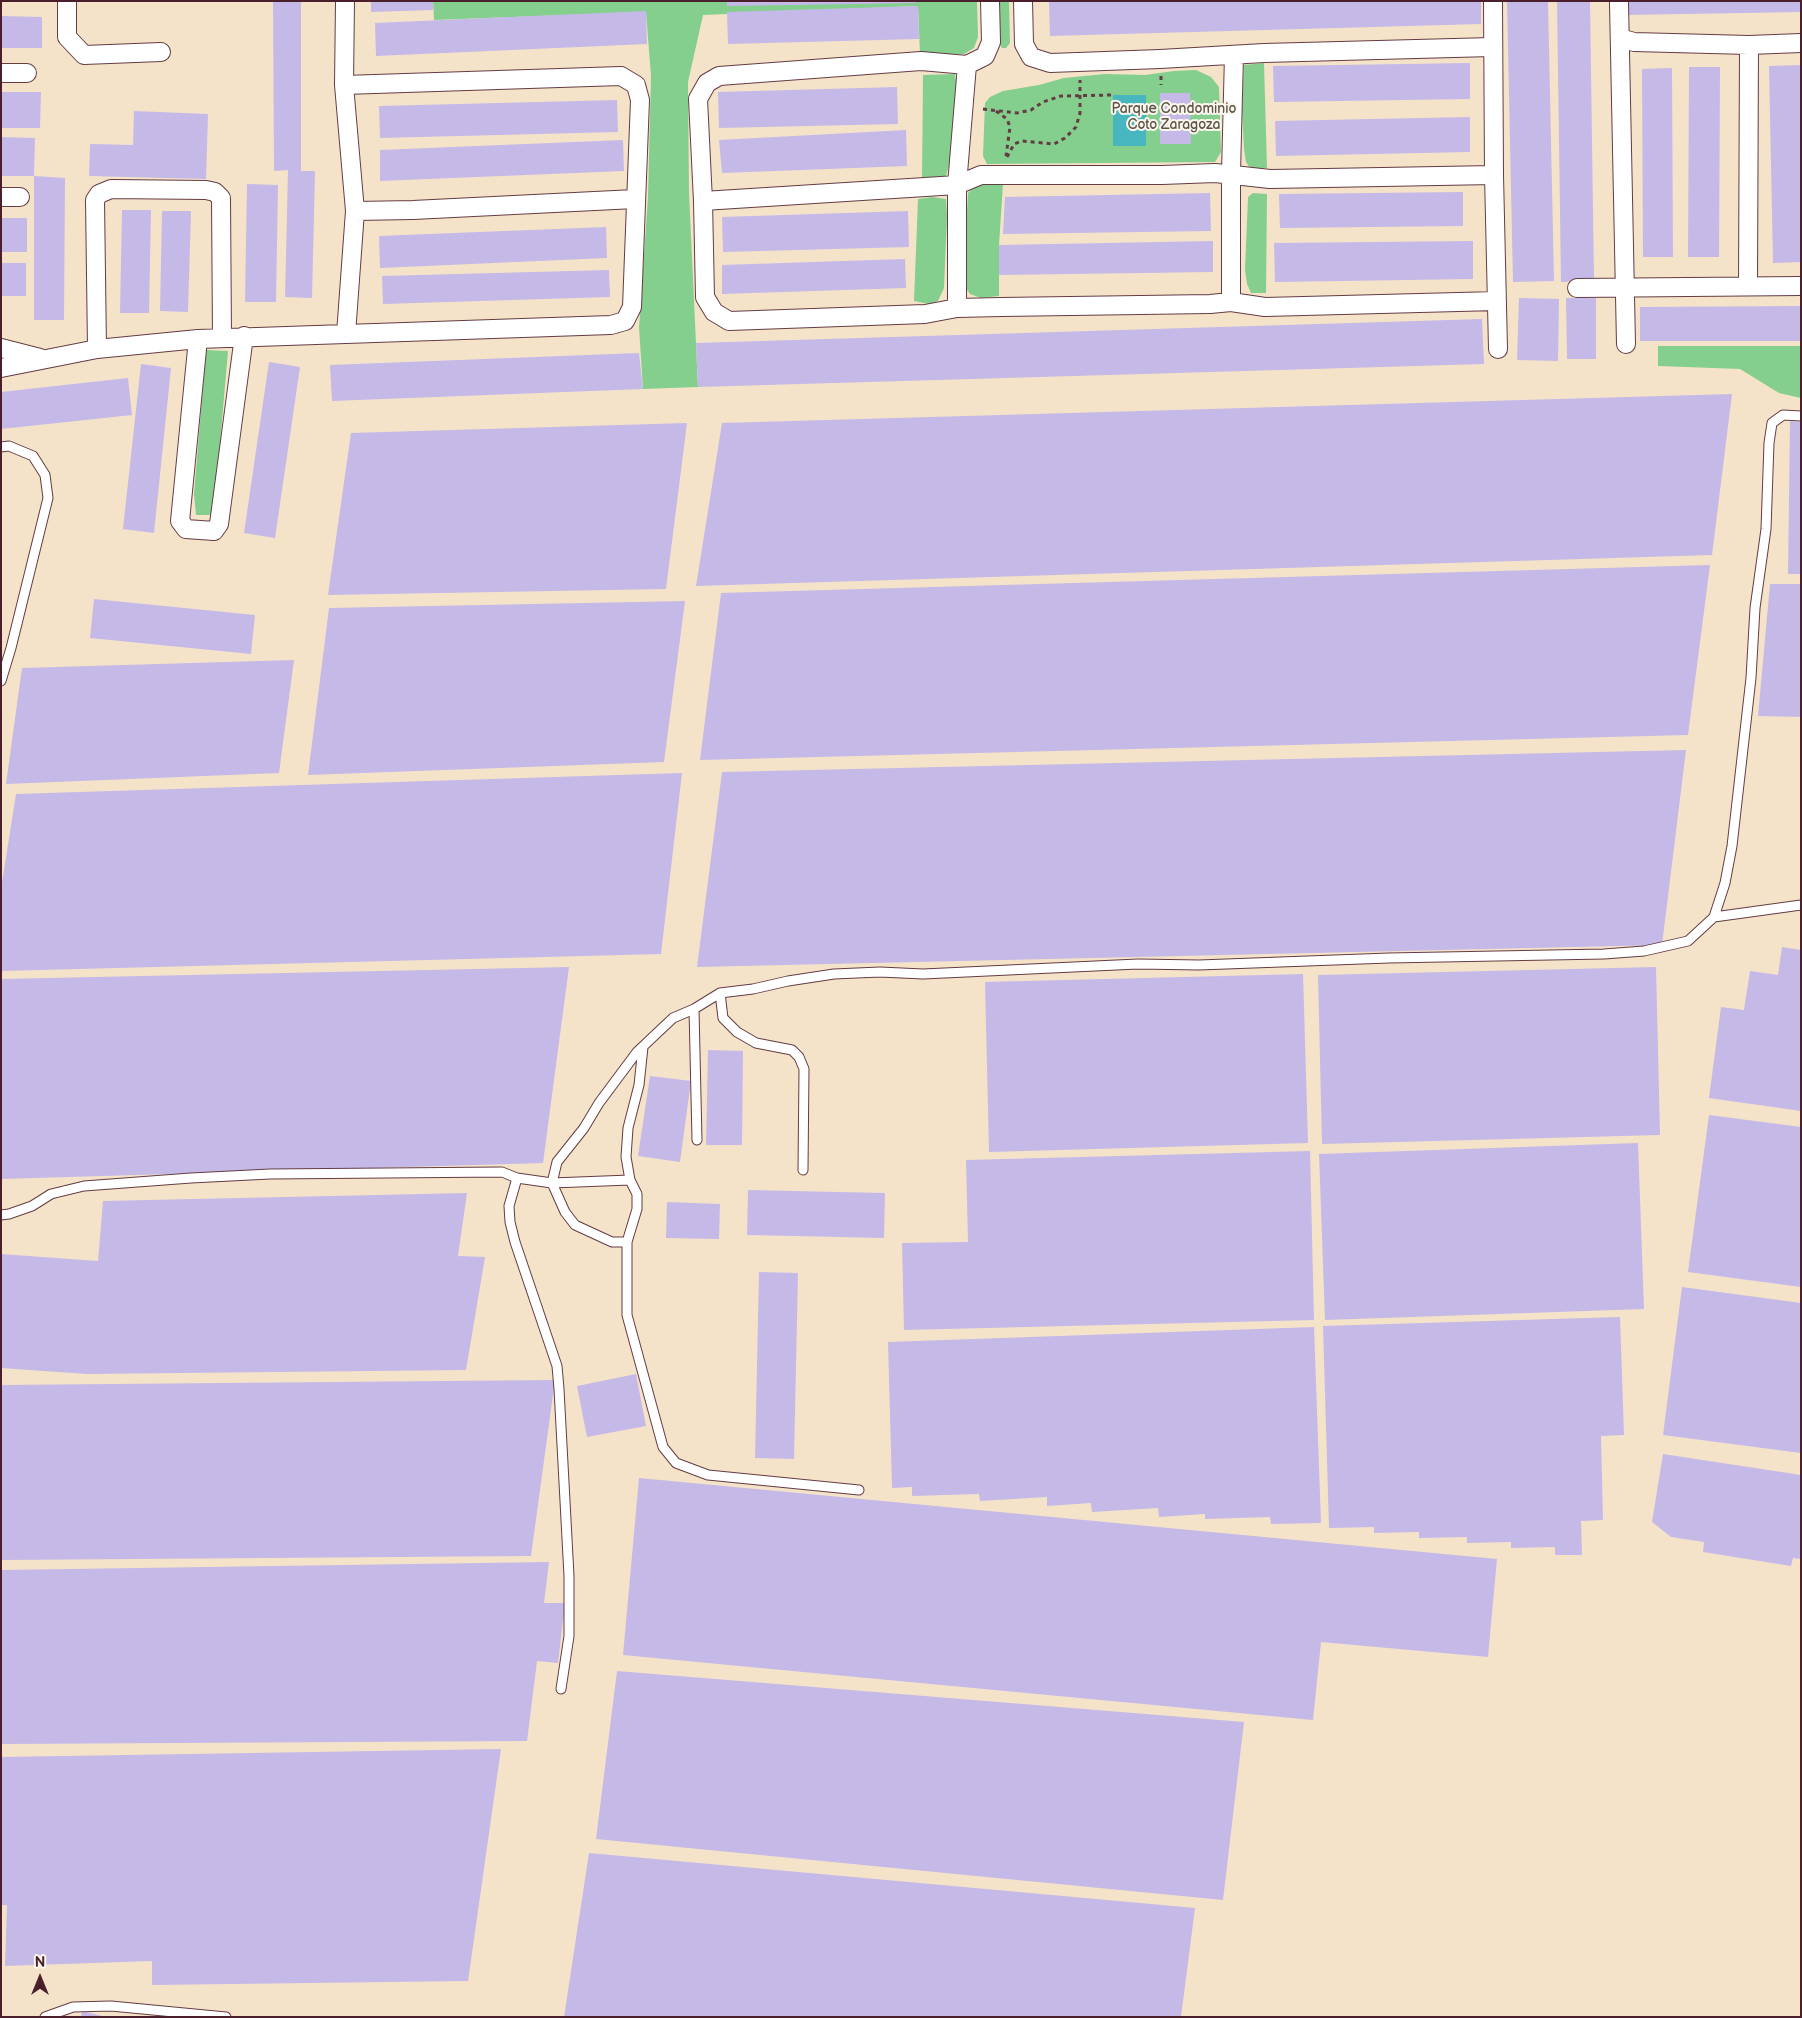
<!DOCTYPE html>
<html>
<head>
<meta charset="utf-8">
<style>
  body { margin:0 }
  #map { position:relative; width:1802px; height:2018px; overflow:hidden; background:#f4e3c9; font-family:"Balsamiq Sans",sans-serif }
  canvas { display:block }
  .frame { position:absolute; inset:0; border:2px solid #4a1f2b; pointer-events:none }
  .north { position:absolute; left:15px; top:1953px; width:50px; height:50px; -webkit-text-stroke:4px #fbf7ec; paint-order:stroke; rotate:0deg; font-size:14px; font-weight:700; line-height:20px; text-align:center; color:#4a1f2b }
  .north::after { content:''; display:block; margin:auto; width:18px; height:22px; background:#4a1f2b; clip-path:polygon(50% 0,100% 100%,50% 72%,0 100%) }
</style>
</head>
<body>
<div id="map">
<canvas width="1802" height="2018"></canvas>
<div class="frame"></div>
<div class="north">N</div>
</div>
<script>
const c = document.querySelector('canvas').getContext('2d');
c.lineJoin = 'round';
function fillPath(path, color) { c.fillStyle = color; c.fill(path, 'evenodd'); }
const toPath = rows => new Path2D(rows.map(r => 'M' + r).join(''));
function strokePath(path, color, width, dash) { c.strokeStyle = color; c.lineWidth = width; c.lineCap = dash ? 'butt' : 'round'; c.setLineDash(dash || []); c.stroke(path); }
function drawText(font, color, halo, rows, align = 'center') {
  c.font = font + ' "Balsamiq Sans",sans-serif'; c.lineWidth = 4; c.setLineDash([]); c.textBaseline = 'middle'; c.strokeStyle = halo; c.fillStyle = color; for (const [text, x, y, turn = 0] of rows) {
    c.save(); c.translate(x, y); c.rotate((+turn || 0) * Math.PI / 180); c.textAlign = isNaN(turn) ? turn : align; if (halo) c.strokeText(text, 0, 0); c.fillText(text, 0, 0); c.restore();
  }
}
fillPath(toPath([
  [433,1,977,1,978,37,974,48,964,54,920,54,918,6,703,15,688,82,689,193,698,387,643,389,639,327,648,197,651,76,646,12,434,20],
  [998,1,1009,1,1010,43,1006,48,1002,48,999,43],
  [1264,63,1267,168,1250,168,1246,162,1244,149,1242,110,1244,65],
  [1196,70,1211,77,1219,87,1221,152,1215,162,987,164,983,156,985,103,990,97,1003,91,1039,85,1064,78,1105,74,1145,75,1174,71],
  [955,74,957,91,954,115,953,149,946,176,922,178,923,75],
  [986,183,1003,184,999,245,999,296,981,298,970,294,963,284,968,193,975,185],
  [1253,193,1267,194,1266,293,1251,293,1247,284,1245,270,1248,197],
  [932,197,946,199,947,217,944,288,938,301,929,304,914,301,918,199],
  [1801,346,1801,398,1779,393,1740,369,1658,366,1658,346],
  [206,350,228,351,215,501,211,515,196,515,194,494]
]), '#84cf8d');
fillPath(toPath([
  [1113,95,1146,95,1146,146,1113,146]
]), '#47b6bf');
fillPath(toPath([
  [273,1,301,1,301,171,315,171,312,298,285,297,288,170,274,171],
  [371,1,433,1,433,10,371,12],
  [727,1,916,1,916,3,727,6],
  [1049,1,1481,1,1481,24,1050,36],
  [1507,1,1548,1,1554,281,1513,282],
  [1557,1,1590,1,1594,281,1561,282],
  [1625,1,1801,1,1801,12,1626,15],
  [918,6,919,39,728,44,727,12],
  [646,11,647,44,376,56,375,23],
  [1,16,42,17,42,48,1,48],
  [1470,63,1470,99,1274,102,1273,66],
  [1801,65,1801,262,1773,263,1769,66],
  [1689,67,1720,67,1719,257,1688,257],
  [1672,68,1673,257,1643,257,1642,69],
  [897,87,898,124,719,128,718,92],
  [1,92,41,92,40,128,1,128],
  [1160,93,1190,93,1191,144,1160,144],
  [617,100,618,132,380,138,379,106],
  [134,111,208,114,206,179,89,176,90,144,133,145],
  [1470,117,1470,152,1276,156,1275,121],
  [906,130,907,166,722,173,719,140],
  [1,137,35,138,34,176,65,178,64,320,34,320,34,176,1,176],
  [623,140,624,171,380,181,380,150],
  [247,184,278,185,276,302,245,302],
  [1463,192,1463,226,1280,228,1279,194],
  [1210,193,1211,231,1003,234,1005,197],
  [122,210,151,210,149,313,120,313],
  [162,211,191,211,188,312,160,311],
  [908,211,909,247,723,252,722,217],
  [1,218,27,218,27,252,1,252],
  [606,227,607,258,380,268,379,236],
  [1213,241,1213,272,999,275,999,245],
  [1473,241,1473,279,1275,282,1274,243],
  [905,259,906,288,722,294,722,265],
  [1,263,26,263,26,296,1,296],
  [609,270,610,297,383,304,382,276],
  [1519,298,1559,299,1558,361,1517,360],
  [1566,298,1596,298,1596,359,1567,359],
  [1801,306,1801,341,1640,341,1640,307],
  [1482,319,1484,364,698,387,696,343],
  [639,353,643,389,332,401,330,365],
  [269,362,300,367,275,538,244,533],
  [141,364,171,368,154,533,123,529],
  [128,378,132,415,1,429,1,392],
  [1732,394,1712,555,696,586,722,423],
  [1790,421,1801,422,1801,574,1788,574],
  [687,423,666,589,328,595,351,433],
  [1710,565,1688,735,700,760,721,593],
  [1770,584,1801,584,1801,717,1758,716],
  [94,599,255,615,251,654,90,638],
  [685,601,664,762,308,775,329,608],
  [294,660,279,773,6,784,22,668],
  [1686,750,1662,945,697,967,722,772],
  [682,773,661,954,1,971,1,889,16,794],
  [1782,947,1801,950,1801,1111,1709,1098,1721,1007,1744,1010,1750,971,1778,975],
  [569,967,543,1163,1,1179,1,979],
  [1656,967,1660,1135,1322,1144,1318,975],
  [1303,974,1308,1143,989,1152,985,982],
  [708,1050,743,1051,742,1145,706,1145],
  [650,1076,691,1081,680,1162,638,1156],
  [1709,1115,1801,1127,1801,1287,1688,1272],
  [1638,1143,1644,1309,1325,1320,1319,1154],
  [1310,1151,1314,1320,904,1330,902,1243,968,1242,966,1160],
  [748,1190,885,1193,884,1238,747,1235],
  [467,1193,458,1256,485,1257,466,1370,87,1374,1,1368,1,1254,98,1261,103,1201],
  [667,1202,720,1204,719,1239,666,1238],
  [759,1272,798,1273,794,1459,755,1458],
  [1682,1287,1801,1303,1801,1453,1663,1435],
  [1620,1317,1624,1435,1601,1436,1603,1520,1581,1521,1582,1555,1555,1555,1555,1547,1511,1548,1511,1542,1467,1543,1467,1537,1419,1538,1419,1532,1374,1533,1374,1527,1329,1528,1323,1326],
  [1314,1327,1321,1523,1271,1524,1270,1517,1205,1519,1205,1514,1159,1517,1158,1508,1092,1512,1091,1503,1047,1506,1047,1497,980,1501,979,1494,912,1496,912,1487,892,1488,888,1342],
  [636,1374,646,1426,587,1437,577,1386],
  [555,1380,531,1556,1,1560,1,1385],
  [1663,1454,1801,1475,1801,1559,1793,1558,1791,1566,1703,1552,1704,1542,1671,1537,1652,1522],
  [639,1478,1497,1559,1488,1657,1321,1642,1313,1720,623,1655],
  [549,1562,544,1603,565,1603,558,1663,537,1661,527,1741,1,1744,1,1570],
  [617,1671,1244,1722,1223,1900,596,1839],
  [501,1749,468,1981,152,1985,152,1961,5,1966,7,1905,1,1905,1,1757],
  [589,1853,1195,1908,1181,2017,564,2017],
  [82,2011,102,2016,102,2017,81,2017]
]), '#c5b9e8');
const service = toPath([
  [1,447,9,446,33,456,45,475,48,498,11,648,1,681],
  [1714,917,1801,905],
  [720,993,723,1018,737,1032,756,1043,792,1050,799,1057,804,1069,803,1170],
  [694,1009,697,1140],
  [517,1178,509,1206,510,1222,515,1242,557,1366,559,1389,569,1576,569,1636,561,1689],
  [630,1180,552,1183,565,1212,575,1225,612,1242,627,1242,627,1315,663,1447,676,1463,708,1475,859,1490],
  [1,1215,9,1214,32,1206,51,1194,84,1186,191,1178,270,1174,502,1172,517,1178,552,1183,557,1162,584,1128,599,1103,637,1052,673,1018,694,1009,720,993,753,989,788,981,834,974,880,972,923,974,1138,964,1199,965,1389,958,1604,954,1644,951,1688,941,1714,917,1725,883,1732,846,1751,678,1755,608,1766,529,1769,443,1772,423,1783,415,1801,416],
  [627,1242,637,1209,637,1194,630,1180,626,1157,628,1128,639,1085,643,1047],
  [45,2017,73,2007,111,2006,226,2017]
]);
const minor = toPath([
  [67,1,67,37,84,55,161,52],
  [345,1,344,85,355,211,346,334],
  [990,1,991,42,985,56,967,65,921,61,719,76,707,83,698,99,703,201,705,297,714,312,729,321,925,314,957,308,1001,307,1210,304,1231,302,1265,307,1497,301],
  [1023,1,1024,44,1031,57,1050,63,1160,59,1264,53,1492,47],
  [1493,1,1494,175,1498,349],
  [1619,3,1626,344],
  [1620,38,1634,42,1749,45,1801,43],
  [1,73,27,73],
  [1,197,20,197],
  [703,201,957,185,981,175,1162,175,1215,173,1270,179,1494,175],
  [355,211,413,210,635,199],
  [1748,286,1749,45],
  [1577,288,1801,286],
  [1231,302,1231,173,1234,55],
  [957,308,957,185,967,65],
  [198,339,180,521,186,529,214,531,219,524,244,336],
  [1,348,40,358],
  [97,349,95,200,99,194,111,189,206,190,215,192,221,198,222,338],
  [1,368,97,349,198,339,611,325,625,321,632,307,640,100,636,85,621,76,344,85]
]);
strokePath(service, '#643c43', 11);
strokePath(minor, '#643c43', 20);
strokePath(toPath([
  [1161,76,1161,85],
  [983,109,1017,113,1031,110,1043,102,1061,96,1113,95],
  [996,111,1007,119,1010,127,1006,156],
  [1007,157,1014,144,1022,141,1054,144,1065,138,1076,127,1080,113,1080,80]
]), '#643c43', 3, [4, 4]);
strokePath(service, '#fff', 9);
strokePath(minor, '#fff', 18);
drawText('14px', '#5b5448', '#fbf7ec', [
  ["Parque Condominio",1174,109],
  ["Coto Zaragoza",1174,125]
]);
</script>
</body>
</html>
